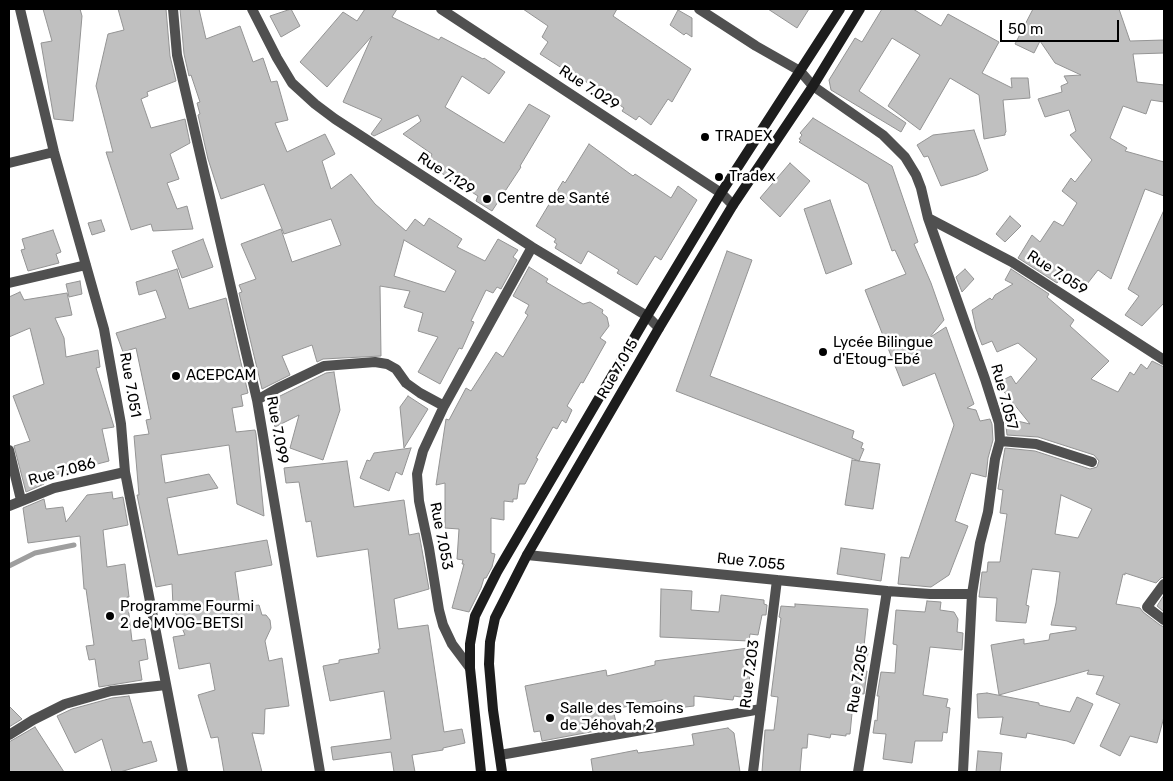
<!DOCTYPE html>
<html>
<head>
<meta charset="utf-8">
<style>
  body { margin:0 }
  #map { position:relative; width:1173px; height:781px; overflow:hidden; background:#fff; font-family:Rubik,sans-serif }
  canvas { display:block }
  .frame { position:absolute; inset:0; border:10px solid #000; pointer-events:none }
  .scale { position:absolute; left:1000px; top:20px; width:119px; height:22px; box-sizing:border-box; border:2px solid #000; border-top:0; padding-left:6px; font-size:15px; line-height:18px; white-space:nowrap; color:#000; -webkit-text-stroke:4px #fff; paint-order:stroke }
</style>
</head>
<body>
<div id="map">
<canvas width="1173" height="781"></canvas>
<div class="frame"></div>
<div class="scale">50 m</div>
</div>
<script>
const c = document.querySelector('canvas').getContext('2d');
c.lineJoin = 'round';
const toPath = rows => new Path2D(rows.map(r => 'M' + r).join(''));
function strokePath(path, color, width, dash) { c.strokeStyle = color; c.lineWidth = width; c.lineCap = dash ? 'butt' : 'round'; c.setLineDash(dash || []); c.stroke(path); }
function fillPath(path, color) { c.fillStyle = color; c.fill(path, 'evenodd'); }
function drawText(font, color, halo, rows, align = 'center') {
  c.font = font + ' Rubik,sans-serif'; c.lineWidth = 5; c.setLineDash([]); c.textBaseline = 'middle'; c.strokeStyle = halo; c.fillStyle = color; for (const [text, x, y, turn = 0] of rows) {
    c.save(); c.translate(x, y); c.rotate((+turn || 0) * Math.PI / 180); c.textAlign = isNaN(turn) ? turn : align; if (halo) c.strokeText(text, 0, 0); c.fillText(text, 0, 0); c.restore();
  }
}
strokePath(toPath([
  [9,566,35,553,74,545]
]), '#9e9e9e', 5);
const building = toPath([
  [43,9,80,9,82,16,73,121,54,119,41,43,52,41,43,9],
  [118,9,166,9,170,56,176,81,147,92,148,96,141,99,151,128,185,119,190,143,170,154,179,179,167,183,177,209,187,206,193,229,153,231,151,224,131,230,106,152,113,152,96,86,108,34,124,30,118,9],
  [180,9,199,9,206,39,240,26,253,62,263,58,271,82,277,81,288,120,275,123,287,152,325,134,335,154,322,161,331,189,351,174,375,204,406,231,415,219,424,226,429,218,462,239,457,247,485,261,498,239,518,250,513,257,517,260,501,289,497,287,493,293,486,290,471,321,474,322,462,349,459,348,440,384,418,372,438,337,418,331,423,313,404,307,410,291,380,286,381,356,323,359,317,362,312,345,282,356,290,375,262,389,239,293,242,292,239,285,256,279,241,244,281,229,292,262,341,245,331,219,284,234,264,184,221,199,208,159,198,115,200,114,197,103,200,102,191,75,189,76,184,54,180,9],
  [404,240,456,271,445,292,394,276,404,240],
  [291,9,300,26,281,37,270,16,291,9],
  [365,9,397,9,392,17,439,40,441,37,483,59,484,58,505,72,489,94,462,76,445,107,504,143,529,104,550,116,520,166,521,167,492,211,476,201,478,196,435,169,436,165,429,160,432,154,403,134,421,121,418,115,374,136,371,134,382,119,343,102,372,36,327,87,300,62,343,12,357,21,365,9],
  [523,9,617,9,613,16,691,69,672,102,668,99,651,125,639,116,636,120,622,111,624,108,572,72,571,74,540,54,548,42,542,37,548,26,523,9],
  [768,9,809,9,797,28,768,9],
  [882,9,913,9,941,26,948,14,999,42,982,73,1012,88,1011,78,1028,78,1030,98,1003,100,1006,132,1005,133,1005,135,984,139,979,95,950,78,920,130,888,106,920,55,892,38,859,91,906,123,901,132,831,90,829,80,855,38,862,42,882,9],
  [1033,9,1119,9,1130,41,1164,40,1164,53,1133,54,1137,82,1164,85,1164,102,1151,100,1146,114,1123,106,1110,138,1127,148,1125,151,1164,162,1164,196,1145,189,1111,279,1098,270,1084,288,1065,272,1057,283,1018,258,1032,235,1040,242,1054,221,1063,226,1077,203,1062,191,1071,178,1075,182,1092,160,1070,135,1076,131,1069,110,1045,117,1038,99,1062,92,1061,86,1068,83,1064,76,1081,75,1055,63,1040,41,1034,53,1015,44,1033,9],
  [678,10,692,18,692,37,686,33,684,35,670,25,678,10],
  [813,118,892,166,918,242,914,244,931,283,944,320,929,338,946,327,974,404,967,408,976,410,980,421,990,419,992,424,993,440,988,458,986,477,971,473,955,521,968,526,949,575,931,587,898,584,901,557,909,558,954,425,935,373,903,386,865,290,906,274,895,250,892,251,868,184,799,142,801,140,799,139,802,135,800,133,813,118],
  [974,130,988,170,977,175,941,186,928,156,924,157,917,145,933,135,974,130],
  [589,144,633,176,635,174,671,198,678,186,697,200,661,260,655,256,637,285,617,273,619,270,588,251,581,264,555,248,557,244,554,242,556,239,536,226,563,181,565,183,589,144],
  [790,163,810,181,780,217,760,198,790,163],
  [830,200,852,264,826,274,804,209,830,200],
  [1164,210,1164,303,1142,326,1125,315,1139,296,1128,289,1164,210],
  [1010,216,1021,226,1005,242,996,234,1010,216],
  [101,220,105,231,92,235,88,223,101,220],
  [53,230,61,252,56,254,59,263,28,271,21,250,25,249,22,239,53,230],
  [203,239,213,267,182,278,172,251,203,239],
  [727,251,752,260,710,376,854,431,852,438,863,443,861,448,864,449,859,461,676,391,727,251],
  [529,267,548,279,546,282,583,304,590,302,603,310,602,313,607,317,609,326,600,338,606,342,583,383,581,382,567,406,572,410,566,423,562,420,557,429,553,427,536,458,538,459,525,484,519,484,517,499,513,499,513,502,504,501,504,520,491,518,491,553,495,554,492,567,486,578,484,578,481,588,469,612,452,608,464,564,462,564,463,560,457,559,459,529,445,528,445,483,436,485,446,419,449,420,466,388,471,391,496,352,503,357,528,315,525,313,529,305,513,296,529,267],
  [177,269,189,309,226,298,248,393,241,395,243,406,232,408,236,432,255,430,256,434,264,516,237,504,229,445,161,455,165,483,209,474,218,488,167,498,178,555,267,540,272,565,235,572,240,607,259,605,262,615,266,615,270,620,271,628,265,641,269,661,282,658,289,706,265,709,264,734,252,733,262,772,224,772,218,737,211,738,198,695,215,690,210,663,179,669,173,637,185,635,173,607,172,584,156,587,137,495,139,495,134,436,149,434,146,420,151,419,136,348,123,352,116,333,166,318,156,290,139,295,136,282,177,269],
  [965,269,974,279,962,292,956,277,965,269],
  [1011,269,1049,294,1047,297,1074,320,1070,326,1109,361,1091,379,1118,392,1130,372,1134,375,1141,364,1147,369,1152,361,1164,367,1164,577,1161,578,1156,583,1125,573,1125,575,1123,574,1116,604,1140,608,1143,612,1160,625,1164,627,1164,717,1157,743,1130,736,1120,756,1100,746,1120,704,1096,694,1104,676,1087,674,1089,670,999,695,991,645,1024,639,1024,644,1049,640,1050,634,1076,630,1076,627,1051,625,1056,603,1060,572,1032,569,1026,605,1029,606,1026,623,996,621,997,598,979,597,982,572,987,572,988,562,1000,562,1007,514,1000,513,1003,490,998,489,1005,448,1035,451,1090,469,1097,467,1099,461,1094,455,1038,437,1007,435,1005,418,1030,424,997,383,1011,376,1016,384,1037,359,1018,343,997,352,992,341,982,345,976,329,972,310,990,298,992,300,995,295,1013,284,1005,280,1011,269],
  [1061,495,1092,509,1078,538,1055,534,1061,495],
  [80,281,82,294,69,297,66,284,80,281],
  [20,292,24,300,67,293,72,315,55,318,64,338,66,357,98,350,100,367,96,368,114,427,102,429,109,461,43,478,44,484,26,492,14,446,30,441,13,396,44,384,30,328,9,337,9,297,20,292],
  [334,372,340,410,323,460,290,448,299,415,275,427,268,402,326,373,334,372],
  [408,396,428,409,404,448,400,407,408,396],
  [411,448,402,475,396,472,389,491,360,478,367,460,370,461,374,453,411,448],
  [852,460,880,464,873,509,845,505,852,460],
  [347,461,354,507,404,500,409,535,419,533,429,589,394,599,398,629,428,625,444,732,462,729,465,743,443,748,443,750,412,755,415,772,394,772,391,752,333,760,331,747,391,739,384,691,330,701,323,666,339,663,339,660,379,653,378,649,380,649,368,549,317,557,311,521,306,522,299,482,286,483,284,468,347,461],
  [112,492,113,499,123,497,128,525,103,530,107,567,125,564,129,597,127,597,132,641,145,639,148,659,139,661,142,680,99,687,95,659,89,660,86,646,94,645,86,589,84,589,80,536,28,543,23,508,44,499,46,509,63,507,66,522,87,495,112,492],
  [841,548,885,554,881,581,837,574,841,548],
  [661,589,692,591,691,610,719,612,721,595,764,600,764,604,767,605,766,615,762,615,758,635,750,634,749,641,660,637,661,589],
  [1164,595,1164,612,1157,606,1164,595],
  [927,601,941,602,940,610,954,612,958,619,957,632,963,633,962,650,930,647,927,668,923,695,948,699,946,707,950,708,947,733,943,732,942,741,915,741,912,763,883,759,886,734,873,733,875,720,877,721,879,696,877,696,881,672,895,673,897,645,893,644,896,610,925,612,927,601],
  [795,604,868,609,864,646,869,647,865,671,867,671,864,694,854,693,850,734,846,734,846,736,831,734,830,738,808,734,807,748,802,748,800,772,762,772,765,730,774,730,778,697,771,696,781,618,779,617,781,606,795,607,795,604],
  [748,648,745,673,750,674,747,698,734,696,733,700,694,696,694,706,677,708,663,700,613,709,617,727,542,741,540,731,534,732,525,686,606,670,607,676,655,665,655,661,748,648],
  [987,693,1039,703,1039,705,1070,712,1077,697,1093,704,1074,744,1067,741,1027,733,1026,738,1000,734,1003,717,978,718,977,694,987,693],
  [129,696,143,743,151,741,157,761,120,772,112,772,102,739,75,753,57,716,72,709,112,698,129,696],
  [9,706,22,719,9,727,9,706],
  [35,727,64,772,9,772,9,742,35,727],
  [728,728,734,733,740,772,593,772,591,759,637,750,638,753,694,745,692,734,728,728],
  [978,751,1002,753,1000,772,976,772,978,751]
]);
fillPath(building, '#c0c0c0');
strokePath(building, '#949494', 1);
strokePath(toPath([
  [20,9,54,152,104,329,121,424,125,472,183,772],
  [173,9,177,55,257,400,320,772],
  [252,9,277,58,292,83,315,104,335,119,532,247,647,316,659,328],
  [441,9,721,193,733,205],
  [699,9,756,46,800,71,813,86,883,135,905,157,916,175,921,188,928,218,985,379,999,423,1000,441,995,459,988,512,980,543,972,594,963,772],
  [9,163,54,152],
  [928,218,1012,262,1164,360],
  [9,283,86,265],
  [257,400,278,388,324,366,375,362,387,364,396,369,406,383,420,393,444,406],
  [1000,441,1036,444,1092,462],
  [9,450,21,500],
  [9,506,54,488,125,472],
  [527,555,887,591,930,594,972,594],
  [1164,584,1147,607,1164,620],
  [470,668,452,644,443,625,439,610,429,548,419,501,417,474,423,451,444,406,532,247],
  [9,735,33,720,65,704,111,691,166,685],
  [500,755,761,709],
  [753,772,777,580],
  [858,772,887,591]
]), '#505050', 10);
strokePath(toPath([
  [481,772,470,668,470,644,475,616,497,572,647,316,721,193,840,9],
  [502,772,493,710,489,664,490,642,495,618,527,555,659,328,733,205,813,86,860,9]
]), '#1d1d1d', 10);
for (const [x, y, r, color] of [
  [705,137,5,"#000"],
  [719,177,5,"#000"],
  [487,199,5,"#000"],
  [823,352,5,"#000"],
  [176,376,5,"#000"],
  [110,616,5,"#000"],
  [550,718,5,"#000"]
]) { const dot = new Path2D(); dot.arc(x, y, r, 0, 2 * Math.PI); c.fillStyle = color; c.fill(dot); strokePath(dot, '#fff', 2); }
drawText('15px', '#000', '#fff', [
  ["Rue 7.029",589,88,33],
  ["Rue 7.129",446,174,33],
  ["Rue 7.059",1057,273,33],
  ["Rue 7.015",618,369,-60],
  ["Rue 7.051",130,385,80],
  ["Rue 7.057",1004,397,75],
  ["Rue 7.099",277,430,80],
  ["Rue 7.086",62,472,-15],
  ["Rue 7.053",441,536,79],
  ["Rue 7.055",751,562,6],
  ["Rue 7.203",750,674,-83],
  ["Rue 7.205",858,679,-81]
]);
drawText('15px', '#000', '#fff', [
  ["TRADEX",715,137],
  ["Tradex",729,177],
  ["Centre de Santé",497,199],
  ["Lycée Bilingue",833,343],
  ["d'Etoug-Ebé",833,360],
  ["ACEPCAM",186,376],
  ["Programme Fourmi",120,607],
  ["2 de MVOG-BETSI",120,624],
  ["Salle des Temoins",560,709],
  ["de Jéhovah 2",560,726]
], 'left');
</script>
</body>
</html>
